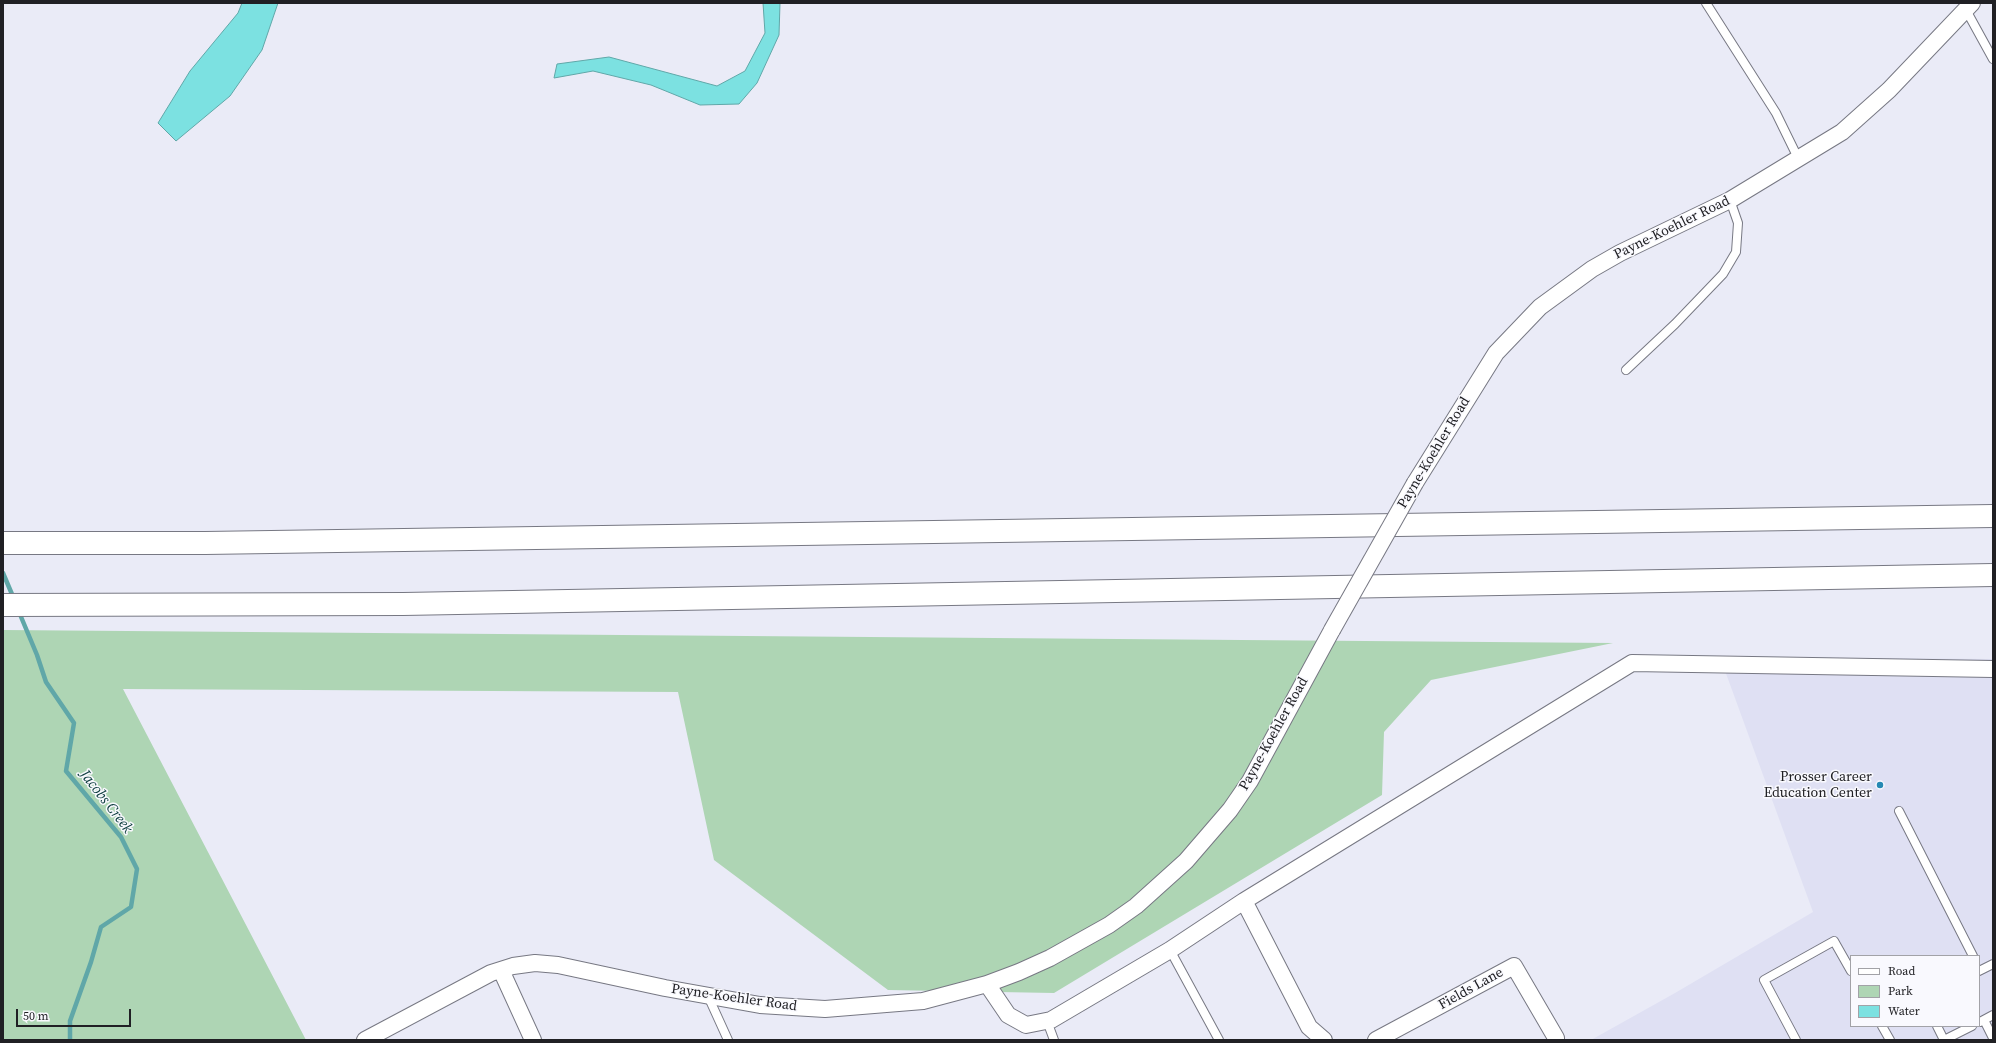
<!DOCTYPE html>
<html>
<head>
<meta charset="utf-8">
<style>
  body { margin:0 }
  #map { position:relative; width:1996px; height:1043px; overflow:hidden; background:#eaebf7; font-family:"Source Serif 4",serif }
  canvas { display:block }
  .frame { position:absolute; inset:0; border:4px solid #202024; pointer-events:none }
  .legend { position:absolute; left:1850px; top:955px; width:130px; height:72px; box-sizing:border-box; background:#f9f9fe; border:1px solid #a2a2a7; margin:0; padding:5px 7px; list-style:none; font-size:12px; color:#202024 }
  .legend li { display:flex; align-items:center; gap:8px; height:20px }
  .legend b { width:20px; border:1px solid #a2a2a7 }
  .scale { position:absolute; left:16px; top:1009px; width:115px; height:18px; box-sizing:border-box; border:2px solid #202024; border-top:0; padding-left:5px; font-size:12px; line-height:14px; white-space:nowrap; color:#202024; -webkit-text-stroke:3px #f9f9fe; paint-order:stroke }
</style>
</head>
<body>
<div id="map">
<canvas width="1996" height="1043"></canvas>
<div class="frame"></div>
<ul class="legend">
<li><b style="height:5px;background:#fff"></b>Road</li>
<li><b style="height:11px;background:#aed5b4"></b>Park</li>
<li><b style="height:11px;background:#7ce1e1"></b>Water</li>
</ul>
<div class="scale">50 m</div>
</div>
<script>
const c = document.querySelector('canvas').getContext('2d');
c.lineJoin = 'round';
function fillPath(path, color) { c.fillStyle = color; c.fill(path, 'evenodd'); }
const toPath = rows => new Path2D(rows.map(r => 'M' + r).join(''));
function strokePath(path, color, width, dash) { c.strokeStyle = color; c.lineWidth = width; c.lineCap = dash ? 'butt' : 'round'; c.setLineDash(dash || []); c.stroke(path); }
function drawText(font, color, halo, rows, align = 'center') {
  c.font = font + ' "Source Serif 4",serif'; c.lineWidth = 3; c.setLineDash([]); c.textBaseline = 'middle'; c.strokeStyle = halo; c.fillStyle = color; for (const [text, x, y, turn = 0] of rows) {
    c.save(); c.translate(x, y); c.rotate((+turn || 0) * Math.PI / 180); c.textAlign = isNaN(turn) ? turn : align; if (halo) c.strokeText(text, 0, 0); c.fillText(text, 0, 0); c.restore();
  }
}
fillPath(toPath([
  [1720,657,1993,659,1993,1040,1591,1040,1675,993,1813,912],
  [1851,956,1979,956,1979,1026,1851,1026]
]), '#dfe0f3');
fillPath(toPath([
  [3,630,1613,643,1431,680,1384,732,1382,795,1054,993,888,990,714,860,678,692,123,689,306,1040,3,1040]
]), '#aed5b4');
const water = toPath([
  [242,3,278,3,262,50,230,96,176,141,158,123,190,71,238,13,242,3],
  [763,3,780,3,779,35,757,83,739,104,700,105,651,85,593,71,554,78,557,64,609,57,717,86,745,71,765,33,763,3]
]);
fillPath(water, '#7ce1e1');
strokePath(water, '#60a7a8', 1);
strokePath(toPath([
  [3,573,14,599],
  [19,612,37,655,46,682,74,723,66,771,121,837,137,869,131,907,101,927,91,962,70,1021,70,1040]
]), '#60a7a8', 4.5);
const service = toPath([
  [1706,3,1776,113,1798,158],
  [1966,10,1993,59],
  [1626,370,1675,324,1723,274,1736,252,1738,223,1730,200],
  [1899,811,1973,956],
  [1170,950,1219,1040],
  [1979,971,1993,964],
  [708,996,728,1040],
  [1984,1020,1993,1038],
  [1047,1021,1054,1040],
  [1980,1022,1993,1015],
  [1882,1026,1890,1040],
  [1937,1026,1944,1040,1972,1026],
  [1796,1040,1764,980,1834,941,1851,971]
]);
const minor = toPath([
  [1415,483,1496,353,1540,307,1592,269,1620,253,1730,200,1842,132,1889,90,1972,3],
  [1244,901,1309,1027,1324,1040],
  [501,970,533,1040],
  [987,984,1008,1015,1026,1025,1051,1020,1170,950,1244,901,1632,663,1993,669],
  [365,1040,491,973,513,966,535,963,558,965,665,988,760,1005,825,1009,923,1001,987,984,1019,972,1050,958,1109,925,1136,906,1186,861,1230,810,1250,781,1332,630],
  [1376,1040,1514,966,1556,1038]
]);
const motorway = toPath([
  [3,543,205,543,1993,516],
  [3,605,403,604,1993,575]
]);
strokePath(service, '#777883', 10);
strokePath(minor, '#777883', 18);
strokePath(motorway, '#777883', 24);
strokePath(service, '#fff', 8);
strokePath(minor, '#fff', 16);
strokePath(motorway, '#fff', 22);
const minorBridge = toPath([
  [1332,630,1415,483]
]);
strokePath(minorBridge, '#777883', 18, []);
strokePath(minorBridge, '#fff', 16);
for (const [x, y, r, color] of [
  [1880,785,4,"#2689b3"]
]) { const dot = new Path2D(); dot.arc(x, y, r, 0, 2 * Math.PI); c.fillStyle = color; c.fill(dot); strokePath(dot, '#f9f9fe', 1.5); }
drawText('14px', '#202024', '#f9f9fe', [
  ["Payne-Koehler Road",1672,228,-26],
  ["Payne-Koehler Road",1434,453,-59],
  ["Payne-Koehler Road",1274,734,-61],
  ["Fields Lane",1471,989,-29],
  ["Payne-Koehler Road",734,998,8]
]);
drawText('14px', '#202024', '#f9f9fe', [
  ["Prosser Career",1872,777],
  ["Education Center",1872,793]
], 'right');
drawText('italic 15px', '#0b3c3d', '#f9f9fe', [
  ["Jacobs Creek",106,802,52]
]);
</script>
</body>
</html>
